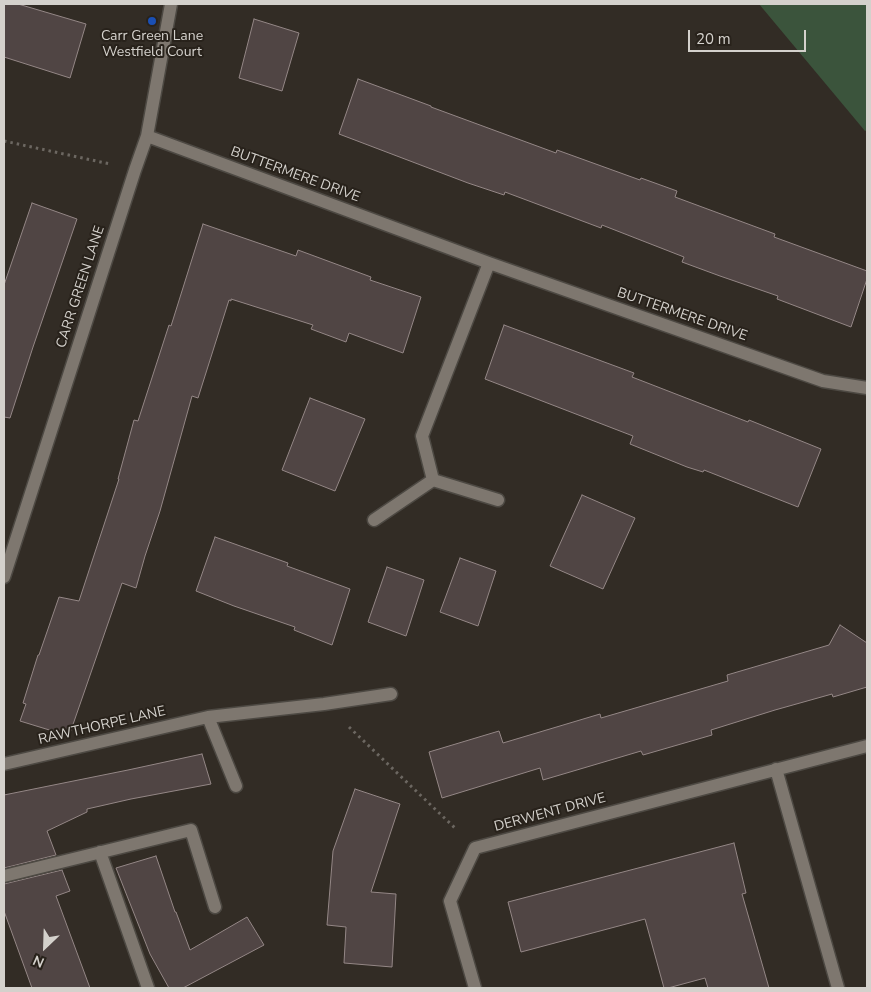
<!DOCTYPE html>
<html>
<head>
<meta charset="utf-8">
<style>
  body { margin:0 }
  #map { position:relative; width:871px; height:992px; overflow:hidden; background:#322c25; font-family:"Nunito Sans",sans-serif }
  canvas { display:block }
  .frame { position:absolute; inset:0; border:5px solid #d4d1cc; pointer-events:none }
  .north { position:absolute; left:20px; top:922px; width:50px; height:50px; -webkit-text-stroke:4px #28221b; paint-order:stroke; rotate:204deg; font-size:14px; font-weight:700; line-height:20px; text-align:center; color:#d4d1cc }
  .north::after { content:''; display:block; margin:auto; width:18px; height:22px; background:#d4d1cc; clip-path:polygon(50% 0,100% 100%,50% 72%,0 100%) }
  .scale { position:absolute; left:688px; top:30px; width:118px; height:22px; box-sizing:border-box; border:2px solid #d4d1cc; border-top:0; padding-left:6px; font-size:15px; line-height:18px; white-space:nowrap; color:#d4d1cc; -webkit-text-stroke:4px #28221b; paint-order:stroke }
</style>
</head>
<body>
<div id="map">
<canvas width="871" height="992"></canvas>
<div class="frame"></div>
<div class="north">N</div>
<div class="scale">20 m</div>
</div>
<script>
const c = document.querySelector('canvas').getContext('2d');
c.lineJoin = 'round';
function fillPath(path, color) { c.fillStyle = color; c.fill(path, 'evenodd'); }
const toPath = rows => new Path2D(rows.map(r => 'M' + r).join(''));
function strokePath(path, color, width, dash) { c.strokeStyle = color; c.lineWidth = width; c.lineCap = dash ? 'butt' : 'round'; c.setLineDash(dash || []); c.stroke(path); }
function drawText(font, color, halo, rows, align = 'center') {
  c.font = font + ' "Nunito Sans",sans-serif'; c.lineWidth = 4; c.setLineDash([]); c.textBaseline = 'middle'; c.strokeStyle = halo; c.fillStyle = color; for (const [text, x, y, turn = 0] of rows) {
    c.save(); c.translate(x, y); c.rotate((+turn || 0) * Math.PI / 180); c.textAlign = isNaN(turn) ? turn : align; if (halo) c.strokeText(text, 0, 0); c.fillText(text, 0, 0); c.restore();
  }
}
fillPath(toPath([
  [759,4,867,4,867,130,865,131]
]), '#3b543c');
const building = toPath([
  [4,4,18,4,86,24,70,78,4,57,4,4],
  [254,19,299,33,282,91,239,78,254,19],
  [358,79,431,106,431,107,556,153,557,150,640,180,641,178,677,191,675,197,775,234,774,237,867,271,867,279,851,327,777,299,778,296,720,276,682,262,684,257,602,225,601,228,505,192,504,195,468,183,339,134,358,79],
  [32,203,77,219,33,347,10,418,4,417,4,285,32,203],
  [203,224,296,256,298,250,371,277,370,280,421,297,403,353,349,333,346,342,311,329,313,325,231,299,231,301,229,300,198,398,192,396,160,511,145,556,136,588,122,583,69,736,20,721,26,704,23,703,38,655,39,655,59,597,79,601,119,479,118,479,134,420,138,421,169,325,171,326,203,224],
  [504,325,634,373,632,377,748,422,749,420,821,449,798,507,704,470,703,472,687,467,630,444,633,436,485,379,504,325],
  [310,398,365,419,335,491,282,470,310,398],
  [582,495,635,518,603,589,550,566,582,495],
  [215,537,288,563,287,566,350,589,332,645,294,630,295,627,234,606,196,591,215,537],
  [460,558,496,571,478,626,440,612,460,558],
  [387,567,424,580,406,636,368,622,387,567],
  [840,625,867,643,867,687,833,697,832,694,775,710,711,730,712,735,643,755,641,751,543,780,540,768,442,798,429,752,499,731,503,743,600,714,601,718,728,681,727,675,829,645,840,625],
  [202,754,211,784,131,799,87,809,87,812,47,831,56,855,4,868,4,795,128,770,202,754],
  [355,789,400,804,371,892,396,894,392,967,344,963,346,927,327,925,333,851,355,789],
  [734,843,746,893,742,894,769,988,708,988,705,978,668,988,664,988,645,919,521,952,508,902,734,843],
  [156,856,175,912,176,912,190,950,247,917,264,945,183,988,169,988,150,954,116,868,156,856],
  [62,870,70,891,56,896,90,988,32,988,4,911,4,884,62,870]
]);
fillPath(building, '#504544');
strokePath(building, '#948786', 1);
const minor = toPath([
  [147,136,489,263,823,381,867,388],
  [433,480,498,500],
  [374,520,433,480,422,436,489,263],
  [4,577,135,170,147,136,171,4],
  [208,717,236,786],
  [4,764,208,717,324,704,391,694],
  [776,769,838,988],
  [100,852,148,988],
  [4,876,191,830,215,907],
  [475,988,450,901,475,848,867,746]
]);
strokePath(minor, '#4d4943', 15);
strokePath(toPath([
  [4,141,110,164],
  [349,727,457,830]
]), '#6c6761', 3, [2.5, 4]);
strokePath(minor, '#7e776f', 12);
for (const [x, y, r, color] of [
  [152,21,5,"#1a4fb4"]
]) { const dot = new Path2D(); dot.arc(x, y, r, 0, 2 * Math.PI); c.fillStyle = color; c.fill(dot); strokePath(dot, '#28221b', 2); }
drawText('14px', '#d4d1cc', '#28221b', [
  ["Carr Green Lane",152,37],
  ["Westfield Court",152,53]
]);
drawText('14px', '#d4d1cc', '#28221b', [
  ["BUTTERMERE DRIVE",295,175,20],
  ["CARR GREEN LANE",81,287,-72],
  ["BUTTERMERE DRIVE",682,315,19],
  ["RAWTHORPE LANE",102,726,-13],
  ["DERWENT DRIVE",550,813,-15]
]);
</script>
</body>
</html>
